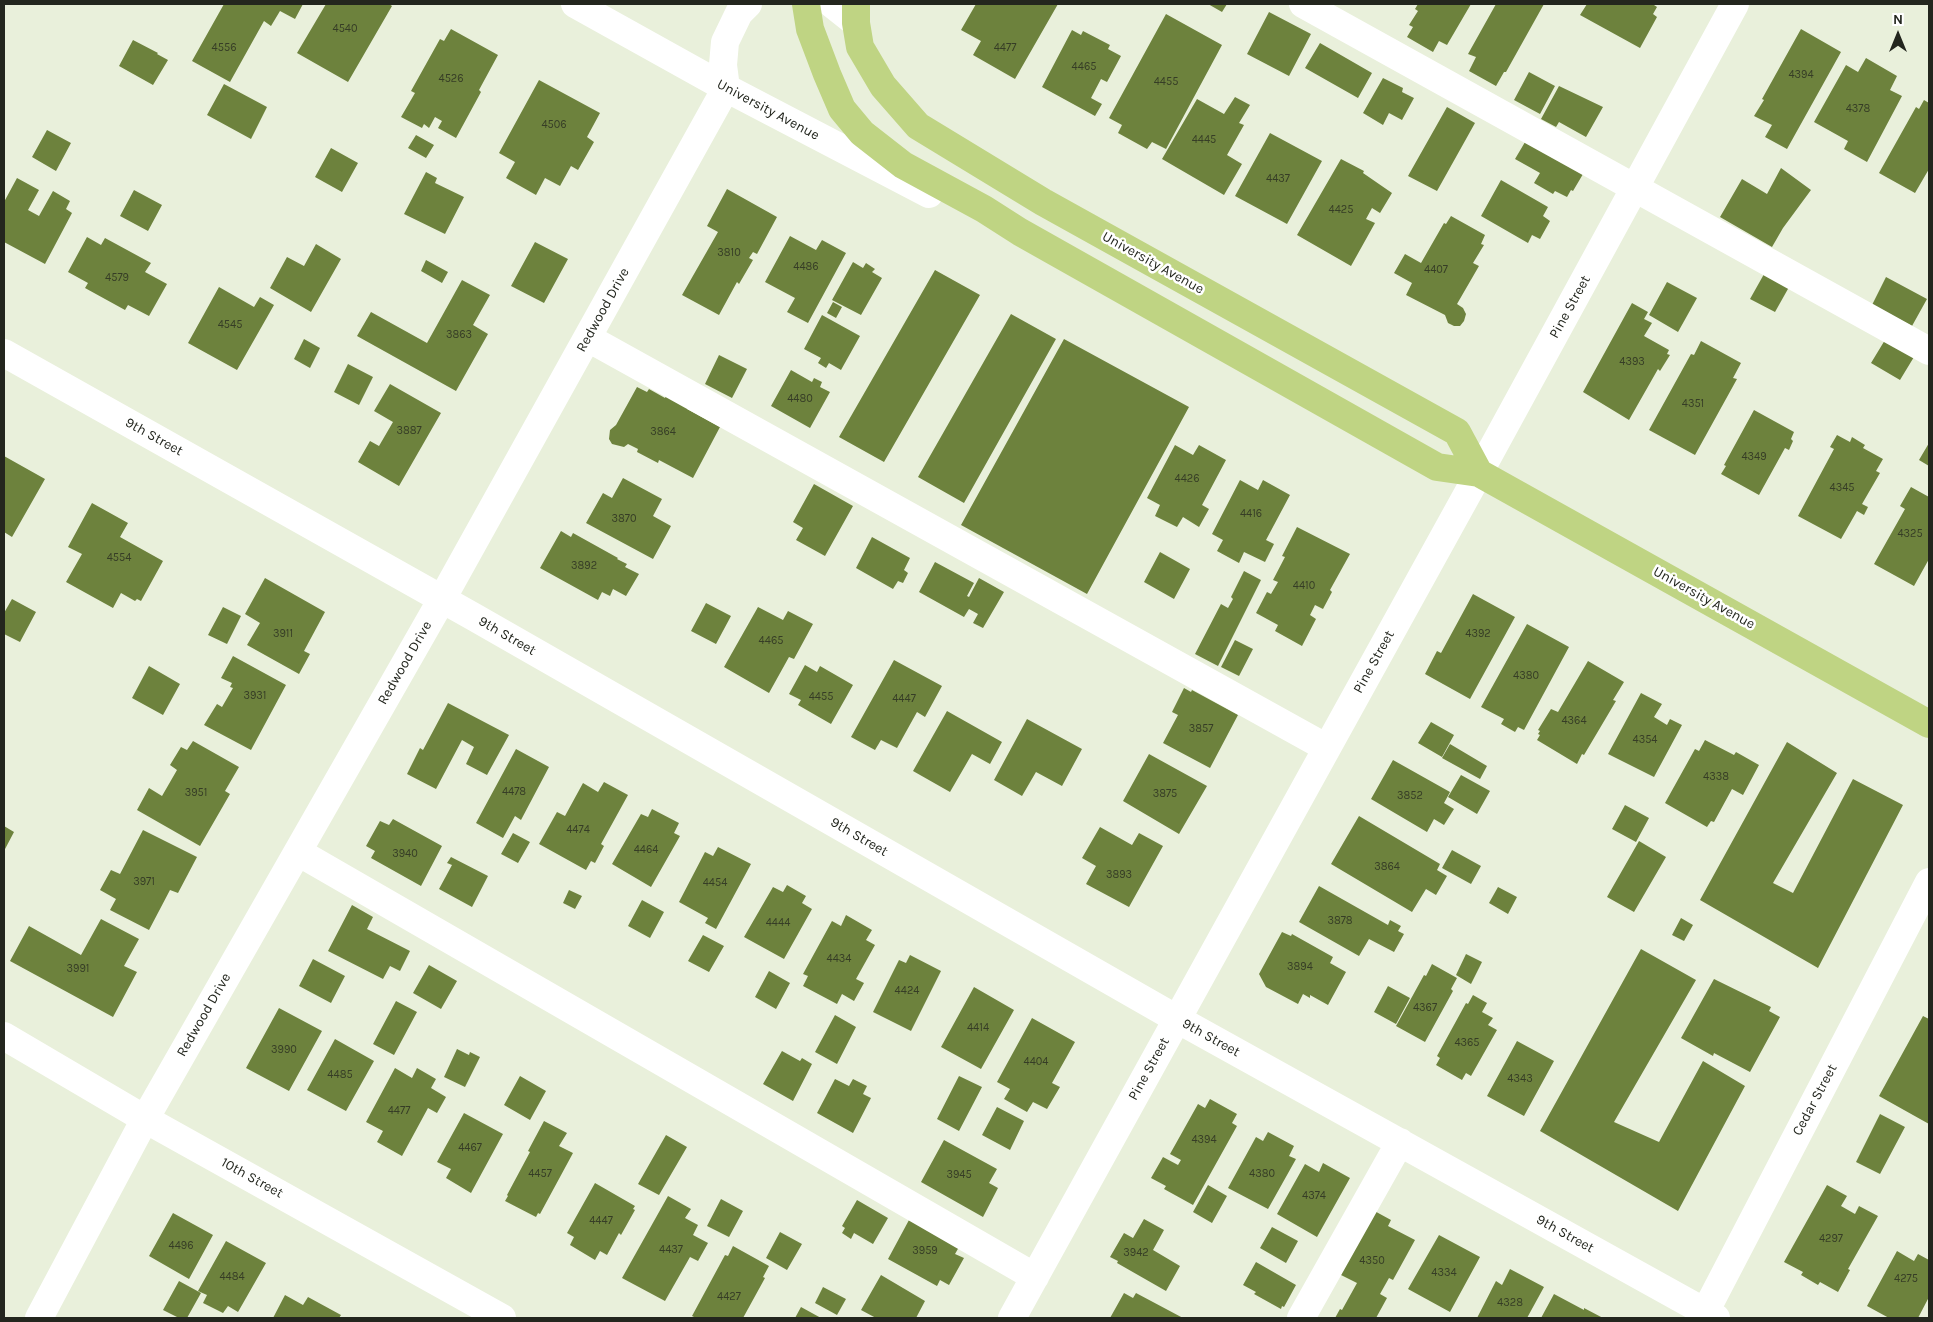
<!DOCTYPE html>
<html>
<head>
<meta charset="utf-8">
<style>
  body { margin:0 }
  #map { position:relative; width:1933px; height:1322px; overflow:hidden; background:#e9f0db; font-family:Karla,sans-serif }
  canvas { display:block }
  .frame { position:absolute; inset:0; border:5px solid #23261e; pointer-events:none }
  .north { position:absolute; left:1873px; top:10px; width:50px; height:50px; -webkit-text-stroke:4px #fff; paint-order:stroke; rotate:0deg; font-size:14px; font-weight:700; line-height:20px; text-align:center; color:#23261e }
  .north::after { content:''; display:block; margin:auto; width:18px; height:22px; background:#23261e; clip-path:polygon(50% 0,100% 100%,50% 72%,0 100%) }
</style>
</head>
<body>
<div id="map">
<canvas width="1933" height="1322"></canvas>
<div class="frame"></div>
<div class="north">N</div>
</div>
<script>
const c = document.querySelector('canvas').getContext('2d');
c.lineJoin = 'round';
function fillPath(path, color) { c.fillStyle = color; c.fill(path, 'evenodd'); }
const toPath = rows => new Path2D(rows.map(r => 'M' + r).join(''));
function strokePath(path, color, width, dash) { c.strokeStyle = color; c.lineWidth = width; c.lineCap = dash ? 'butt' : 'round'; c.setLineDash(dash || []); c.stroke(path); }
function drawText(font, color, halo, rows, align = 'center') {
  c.font = font + ' Karla,sans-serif'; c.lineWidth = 5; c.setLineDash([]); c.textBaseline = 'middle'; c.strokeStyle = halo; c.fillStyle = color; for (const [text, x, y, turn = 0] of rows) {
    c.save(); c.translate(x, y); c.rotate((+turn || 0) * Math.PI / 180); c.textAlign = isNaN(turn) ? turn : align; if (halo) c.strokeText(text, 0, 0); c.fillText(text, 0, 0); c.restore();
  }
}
fillPath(toPath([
  [224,4,303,4,295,19,280,11,271,26,264,21,230,82,192,61],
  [326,4,389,4,392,6,348,82,297,53],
  [976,4,1058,4,1015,79,973,55,981,41,961,30],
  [1208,4,1227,4,1222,12],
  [1418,4,1471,4,1447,45,1439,41,1433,52,1407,37,1413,27,1409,25,1418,11,1415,9],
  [1496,4,1544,4,1506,72,1504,72,1496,86,1469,71,1476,57,1468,54],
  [1587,4,1655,4,1654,5,1657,7,1653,14,1657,17,1640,48,1580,15],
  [1269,12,1311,34,1289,76,1247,54],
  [1166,14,1222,45,1166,149,1152,142,1147,149,1118,133,1122,125,1109,118],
  [451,29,498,55,479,90,481,92,456,138,438,128,442,121,435,117,429,128,424,124,422,128,401,117,415,93,411,91,440,39,444,41],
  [1801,29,1841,52,1787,149,1765,137,1772,125,1754,116,1764,100,1762,99],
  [1072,30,1081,35,1083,31,1110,45,1108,49,1121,56,1107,82,1101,79,1091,98,1102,104,1095,116,1042,87],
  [133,40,158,53,157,54,168,60,153,85,119,66],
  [1320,43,1372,73,1358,98,1305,68],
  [1866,58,1897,76,1890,90,1902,96,1867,162,1844,149,1848,141,1814,122,1846,65,1858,72],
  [1529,72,1555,86,1540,114,1514,100],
  [1383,78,1403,88,1402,92,1414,98,1402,120,1389,113,1383,125,1363,113],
  [539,80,600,113,587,137,594,142,578,170,571,166,560,186,545,178,536,195,506,178,515,162,499,153],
  [224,84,267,107,251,139,207,115],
  [1559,86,1603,107,1586,137,1559,122,1556,127,1541,119],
  [1235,97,1250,105,1239,123,1244,125,1227,155,1242,164,1224,195,1162,159,1197,99,1224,114],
  [1924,100,1929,103,1929,169,1915,193,1879,173,1916,107,1919,109],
  [1447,107,1475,123,1437,191,1408,176],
  [47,130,71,143,56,171,32,157],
  [1270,133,1322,161,1287,224,1235,196],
  [416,135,434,145,426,158,408,148],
  [1528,137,1586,169,1573,191,1571,190,1567,197,1555,191,1553,194,1534,183,1540,173,1515,159],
  [331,148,358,163,342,192,315,177],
  [1341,159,1364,171,1363,173,1392,193,1380,213,1372,208,1366,219,1375,223,1351,266,1297,235],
  [1781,168,1811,190,1783,228,1772,247,1720,217,1742,179,1767,194],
  [426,172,437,178,435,183,464,197,445,234,404,214],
  [17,178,39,190,28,210,39,216,53,191,70,201,66,209,72,213,45,264,4,242,4,202],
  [1501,180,1548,207,1543,216,1550,221,1540,239,1532,235,1528,243,1481,216],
  [727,189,777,217,757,254,753,252,749,258,753,260,739,284,737,282,719,315,682,295,718,232,707,226],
  [134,190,162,205,148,231,120,216],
  [1451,216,1485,235,1481,244,1484,245,1473,263,1479,266,1457,304,1463,308,1466,314,1464,321,1460,326,1454,326,1448,323,1445,315,1406,295,1412,283,1394,273,1405,254,1421,263,1444,223,1446,224],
  [790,236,816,250,822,240,846,253,808,323,787,312,795,298,765,282],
  [87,237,101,245,105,238,151,263,145,272,167,284,149,316,128,305,125,310,85,288,88,283,68,272],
  [535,242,568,259,544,303,511,286],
  [316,244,341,259,311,312,270,288,287,257,304,266],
  [426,260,448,272,442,283,421,271],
  [853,262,863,268,866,263,875,269,872,272,882,278,861,315,832,300],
  [1768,267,1793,280,1775,312,1750,299],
  [935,270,980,295,884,462,839,437],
  [1886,277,1927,299,1912,326,1872,305],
  [462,280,490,295,473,325,488,334,456,391,357,336,371,312,427,343],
  [1667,282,1697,298,1678,332,1649,315],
  [219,287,254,307,260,297,274,305,237,370,188,343],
  [833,302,842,307,836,318,827,313],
  [1632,303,1648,312,1644,319,1652,323,1644,336,1669,350,1667,354,1670,355,1660,371,1658,369,1629,420,1583,392],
  [1011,314,1056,339,964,503,918,477],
  [822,315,860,336,841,370,829,363,826,368,818,363,821,358,804,349],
  [1888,335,1917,352,1900,380,1871,363],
  [304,339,320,348,310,368,294,359],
  [1064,339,1189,407,1087,594,961,525],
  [1701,341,1741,363,1733,378,1737,379,1695,455,1649,430,1691,354,1694,355],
  [719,355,747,369,732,398,705,384],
  [348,364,373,377,359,405,334,392],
  [791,370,812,382,814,378,822,382,820,387,830,392,810,428,771,406],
  [390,384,441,413,399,486,358,462,370,441,379,446,393,422,374,411],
  [637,387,647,392,649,389,665,398,667,394,689,406,687,409,720,427,693,478,659,460,658,463,637,452,638,449,628,444,624,447,612,444,609,439,610,430,616,425],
  [1754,410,1794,432,1791,439,1793,441,1789,450,1785,448,1759,495,1721,474,1726,466,1724,465],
  [1837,435,1850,442,1852,437,1865,445,1863,448,1883,459,1876,471,1880,473,1862,504,1868,507,1864,515,1857,511,1841,539,1798,516,1834,449,1830,447],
  [1929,443,1929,466,1919,460],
  [1175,445,1193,455,1199,445,1226,460,1202,505,1209,509,1199,527,1183,517,1177,527,1155,516,1160,505,1147,498],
  [4,456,45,479,12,537,4,532],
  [623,478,662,499,653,516,671,526,653,559,586,523,603,493,612,498],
  [1240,480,1258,490,1263,480,1290,495,1266,540,1274,544,1265,562,1244,552,1239,563,1217,551,1223,540,1212,534],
  [814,484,853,506,825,556,796,540,803,528,793,522],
  [1911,487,1929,497,1929,559,1914,586,1874,564,1905,509,1900,506],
  [92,503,128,523,120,537,163,561,141,601,137,599,135,601,121,593,113,608,66,582,82,554,68,547],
  [1297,527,1350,554,1330,590,1332,592,1323,609,1315,605,1310,615,1316,619,1302,646,1275,631,1278,625,1256,613,1267,592,1271,594,1278,582,1273,580,1285,557,1282,556],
  [561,531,571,537,573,533,618,558,617,559,627,564,625,567,639,574,626,596,613,589,610,596,602,592,598,600,540,568],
  [872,537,910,558,904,570,908,573,903,583,898,581,893,589,856,568],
  [1160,552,1190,569,1174,599,1144,582],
  [935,562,974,583,967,596,969,597,979,578,1004,592,983,628,973,623,978,614,969,609,964,617,919,592],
  [1244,571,1261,580,1218,666,1195,654,1221,604,1228,608,1233,599,1231,597],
  [265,578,325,612,304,651,310,654,299,674,247,645,260,623,245,614],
  [1473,594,1515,617,1470,699,1425,674,1437,651,1441,653],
  [12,599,36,612,20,642,4,634,4,613],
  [706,603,731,616,716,644,691,631],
  [223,607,241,616,227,644,208,635],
  [758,607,783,620,788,611,813,624,794,659,789,657,769,693,724,667],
  [1527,624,1569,647,1524,730,1518,727,1515,732,1501,724,1504,719,1481,707],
  [1235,640,1253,649,1239,676,1221,667],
  [233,656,286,685,251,750,204,725,217,704,222,707,233,688,230,687,232,683,221,678],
  [894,660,942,686,925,717,917,712,897,748,881,740,875,750,851,737],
  [1588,661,1624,682,1613,700,1616,701,1584,755,1582,754,1577,764,1537,740,1540,735,1538,734,1540,731,1538,730,1551,709,1558,712],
  [805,665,817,672,820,666,853,685,831,724,798,705,801,700,789,694],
  [149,666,180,684,163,715,132,698],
  [1184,688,1191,692,1192,690,1238,715,1210,768,1163,743,1178,715,1172,712],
  [1641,693,1662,704,1654,717,1667,725,1670,719,1682,725,1654,777,1608,754],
  [448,703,509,735,487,775,466,764,474,747,462,740,436,789,407,774,420,748,423,750],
  [947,711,1002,742,990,764,972,754,950,792,913,771],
  [1027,719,1082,749,1062,786,1036,772,1022,796,994,780],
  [1431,722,1454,735,1442,757,1418,743],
  [1705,740,1734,755,1736,752,1759,765,1743,795,1732,789,1714,822,1711,821,1707,827,1665,803,1695,749,1699,751],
  [193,741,239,767,225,791,230,794,200,846,137,810,149,788,162,796,177,770,170,765,181,747,187,750],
  [1787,742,1837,773,1773,883,1793,893,1853,779,1903,805,1818,968,1700,900],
  [1450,744,1487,766,1480,779,1442,758],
  [516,749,549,767,521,820,515,816,503,838,476,823],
  [1149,754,1207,786,1179,834,1123,801],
  [1393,760,1450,792,1444,803,1454,809,1444,825,1434,819,1427,832,1371,799],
  [1461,775,1490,791,1477,814,1448,797],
  [604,782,628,795,601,844,604,846,595,863,591,861,586,870,539,844,557,812,565,816,583,783,598,792],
  [1625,805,1649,818,1636,842,1612,829],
  [652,809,679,823,674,833,680,836,651,887,612,864,641,814,648,817],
  [1359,816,1440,864,1437,870,1447,876,1436,895,1426,889,1412,912,1331,864],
  [393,819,442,846,421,886,371,858,375,851,366,846,380,821,389,825],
  [4,826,14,832,4,851],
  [1100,827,1132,845,1139,833,1163,846,1129,907,1086,884,1096,866,1082,858],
  [143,830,197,857,178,893,170,890,149,930,110,910,116,899,100,890,111,870,120,874],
  [513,833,530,842,518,863,501,854],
  [1639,841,1666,857,1634,912,1607,897],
  [718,847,751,864,716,929,705,923,708,918,679,902,705,852,713,856],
  [1452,850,1481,866,1471,884,1442,868],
  [451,857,488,876,472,907,439,889,452,865,447,863],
  [787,885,806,896,802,903,812,909,784,959,744,937,773,887,783,892],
  [1319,886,1388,925,1390,920,1401,926,1398,931,1404,934,1394,952,1369,939,1359,956,1299,922],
  [1498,887,1517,897,1508,914,1489,903],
  [569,890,582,896,575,909,563,903],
  [642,900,664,912,650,938,628,926],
  [352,905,373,917,367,929,410,951,400,971,390,966,383,979,328,951],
  [846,915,872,930,866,940,875,945,856,979,864,983,854,1001,842,994,837,1004,803,986,808,976,803,974,832,921,841,926],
  [1681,918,1693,925,1684,941,1672,935],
  [101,919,139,939,124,966,137,972,113,1017,10,961,29,926,81,955],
  [1282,932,1291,936,1292,934,1333,957,1330,963,1346,972,1328,1005,1310,995,1310,998,1303,994,1298,1004,1266,987,1259,974],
  [703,935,724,946,709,972,688,961],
  [1641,949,1696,980,1614,1122,1659,1142,1703,1061,1745,1086,1678,1211,1540,1131],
  [1466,954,1482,962,1471,984,1456,975],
  [910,955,941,971,911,1031,873,1012,899,960,906,963],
  [313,959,345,976,331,1003,299,986],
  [1432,964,1457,978,1451,989,1453,991,1425,1042,1396,1026,1424,975,1426,976],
  [429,965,457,981,441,1009,413,993],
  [769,971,790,983,776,1009,755,997],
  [1714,979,1771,1007,1769,1011,1780,1017,1750,1072,1714,1053,1713,1056,1681,1038],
  [1388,986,1410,998,1396,1024,1374,1012],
  [974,987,1014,1010,981,1069,941,1047],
  [1473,995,1487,1003,1482,1012,1493,1018,1488,1025,1497,1030,1471,1076,1466,1073,1462,1080,1436,1065,1440,1058,1437,1056,1466,1003,1468,1004],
  [396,1001,417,1012,394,1055,373,1044],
  [279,1008,322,1031,289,1091,246,1068],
  [835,1015,856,1027,837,1064,815,1052],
  [1923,1016,1929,1019,1929,1124,1879,1096],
  [1032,1018,1075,1042,1052,1083,1060,1087,1047,1109,1033,1102,1027,1112,1004,1099,1010,1089,997,1082],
  [335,1039,374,1061,346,1111,307,1090],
  [1517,1041,1554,1061,1524,1116,1487,1096],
  [457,1049,469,1055,470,1052,480,1057,465,1087,444,1077],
  [782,1051,800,1061,802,1058,812,1064,793,1101,763,1084],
  [395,1068,412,1078,417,1068,436,1079,431,1088,446,1097,437,1113,428,1108,402,1156,377,1142,383,1131,366,1122],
  [520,1076,546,1091,530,1120,504,1105],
  [959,1076,982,1087,959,1131,937,1119],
  [835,1079,849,1086,853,1079,867,1086,863,1094,871,1098,853,1133,817,1113],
  [1210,1099,1237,1114,1232,1123,1237,1126,1193,1205,1164,1189,1166,1186,1151,1178,1163,1157,1178,1165,1181,1160,1170,1154,1198,1104,1205,1108],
  [997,1107,1024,1121,1010,1150,982,1135],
  [464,1113,503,1134,471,1193,446,1178,451,1169,437,1162],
  [1880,1114,1905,1127,1880,1174,1856,1162],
  [544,1121,567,1133,559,1146,573,1153,540,1214,538,1213,536,1217,505,1201,508,1196,507,1195,530,1152,528,1151],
  [1268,1132,1294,1146,1289,1156,1296,1159,1268,1209,1228,1188,1256,1137,1263,1141],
  [666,1135,687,1147,659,1195,638,1184],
  [944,1140,997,1169,989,1183,998,1188,983,1217,921,1182],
  [1323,1163,1350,1178,1317,1237,1277,1214,1305,1164,1319,1172],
  [595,1183,635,1206,633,1209,635,1210,621,1235,619,1233,607,1255,600,1251,595,1260,570,1245,574,1237,567,1233],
  [1208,1185,1227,1196,1212,1223,1193,1212],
  [1827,1185,1847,1196,1841,1206,1855,1214,1859,1206,1878,1216,1848,1269,1850,1270,1838,1292,1820,1282,1818,1285,1801,1275,1803,1272,1784,1262],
  [668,1196,691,1209,685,1218,698,1225,693,1235,708,1243,698,1261,690,1257,665,1301,622,1278],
  [721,1199,743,1211,729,1237,707,1226],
  [857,1200,888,1218,873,1244,854,1233,851,1239,842,1233,845,1228,842,1226],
  [1369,1208,1391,1220,1388,1226,1415,1240,1393,1280,1389,1278,1380,1294,1387,1298,1376,1318,1335,1318,1340,1309,1342,1310,1357,1283,1335,1272],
  [173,1213,213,1235,189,1279,149,1256],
  [1144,1219,1164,1230,1153,1250,1180,1266,1166,1291,1117,1263,1118,1261,1110,1257,1124,1233,1133,1238],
  [909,1220,959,1247,955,1254,964,1258,949,1285,940,1280,937,1286,888,1259],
  [1272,1227,1298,1241,1286,1263,1260,1248],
  [780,1232,802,1244,787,1270,766,1258],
  [1439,1235,1480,1257,1450,1312,1408,1289],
  [226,1241,266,1263,238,1312,228,1306,223,1313,203,1303,207,1295,198,1291],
  [733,1246,769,1266,763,1277,765,1278,743,1318,696,1318,692,1316,725,1255,728,1256],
  [1897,1251,1914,1261,1918,1254,1929,1260,1929,1297,1918,1318,1889,1318,1867,1306],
  [1256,1262,1296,1285,1284,1307,1282,1306,1281,1309,1254,1294,1256,1292,1243,1285],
  [1510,1269,1544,1287,1527,1318,1477,1318,1496,1281,1502,1285],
  [881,1275,925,1301,916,1318,876,1318,861,1310],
  [179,1281,201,1293,187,1318,179,1318,163,1310],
  [823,1287,846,1299,837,1315,815,1303],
  [1124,1293,1133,1298,1136,1293,1183,1318,1110,1318],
  [1554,1294,1584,1310,1584,1308,1603,1318,1541,1318],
  [285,1295,303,1305,308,1297,341,1315,339,1318,273,1318],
  [801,1307,821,1318,795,1318]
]), '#6d823d');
strokePath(toPath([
  [575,4,726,88,929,194],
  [832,4,856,23],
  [1303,4,1929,351],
  [588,338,1327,748],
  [4,353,474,617,1177,1019,1716,1318],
  [298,852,1035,1277],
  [4,1036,145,1119,502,1318],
  [39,1318,145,1119,442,599,726,88,723,65,725,42,739,13,748,4],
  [1012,1318,1479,473,1735,4],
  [1301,1318,1400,1142],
  [1702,1318,1929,882]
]), '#fff', 28);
strokePath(toPath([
  [806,4,810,29,827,74,842,109,862,133,903,165,984,209,1020,232,1437,467,1479,473,1929,724],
  [856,4,856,23,860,47,883,86,918,126,1043,202,1457,432,1479,473]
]), '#bfd483', 28);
drawText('11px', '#363d26', null, [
  ["4540",345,29],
  ["4556",224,48],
  ["4477",1005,48],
  ["4465",1084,67],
  ["4394",1801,75],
  ["4526",451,79],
  ["4455",1166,82],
  ["4378",1858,109],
  ["4506",554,125],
  ["4445",1204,140],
  ["4437",1278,179],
  ["4425",1341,210],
  ["3810",729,253],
  ["4486",806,267],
  ["4407",1436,270],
  ["4579",117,278],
  ["4545",230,325],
  ["3863",459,335],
  ["4393",1632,362],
  ["4480",800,399],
  ["4351",1693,404],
  ["3887",409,431],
  ["3864",663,432],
  ["4349",1754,457],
  ["4426",1187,479],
  ["4345",1842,488],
  ["4416",1251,514],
  ["3870",624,519],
  ["4325",1910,534],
  ["4554",119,558],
  ["3892",584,566],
  ["4410",1304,586],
  ["3911",283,634],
  ["4392",1478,634],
  ["4465",771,641],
  ["4380",1526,676],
  ["3931",255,696],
  ["4455",821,697],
  ["4447",904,699],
  ["4364",1574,721],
  ["3857",1201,729],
  ["4354",1645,740],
  ["4338",1716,777],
  ["4478",514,792],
  ["3951",196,793],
  ["3875",1165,794],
  ["3852",1410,796],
  ["4474",578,830],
  ["4464",646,850],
  ["3940",405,854],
  ["3864",1387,867],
  ["3893",1119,875],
  ["3971",144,882],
  ["4454",715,883],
  ["3878",1340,921],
  ["4444",778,923],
  ["4434",839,959],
  ["3894",1300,967],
  ["3991",78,969],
  ["4424",907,991],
  ["4367",1425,1008],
  ["4414",978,1028],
  ["4365",1467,1043],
  ["3990",284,1050],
  ["4404",1036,1062],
  ["4485",340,1075],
  ["4343",1520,1079],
  ["4477",399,1111],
  ["4394",1204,1140],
  ["4467",470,1148],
  ["4457",540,1174],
  ["4380",1262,1174],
  ["3945",959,1175],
  ["4374",1314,1196],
  ["4447",601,1221],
  ["4297",1831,1239],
  ["4496",181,1246],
  ["4437",671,1250],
  ["3959",925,1251],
  ["3942",1136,1253],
  ["4350",1372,1261],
  ["4334",1444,1273],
  ["4484",232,1277],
  ["4275",1906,1279],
  ["4427",729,1297],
  ["4328",1510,1303]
]);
drawText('14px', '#23261e', '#fff', [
  ["University Avenue",768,110,28],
  ["University Avenue",1153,263,29],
  ["Pine Street",1570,307,-61],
  ["Redwood Drive",603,310,-61],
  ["9th Street",154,437,29],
  ["University Avenue",1704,598,29],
  ["9th Street",507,636,30],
  ["Pine Street",1374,662,-61],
  ["Redwood Drive",405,663,-60],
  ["9th Street",859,837,30],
  ["Redwood Drive",204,1015,-60],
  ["9th Street",1211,1038,29],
  ["Pine Street",1149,1069,-61],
  ["Cedar Street",1815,1100,-62],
  ["10th Street",252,1178,29],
  ["9th Street",1565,1234,29]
]);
</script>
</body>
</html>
